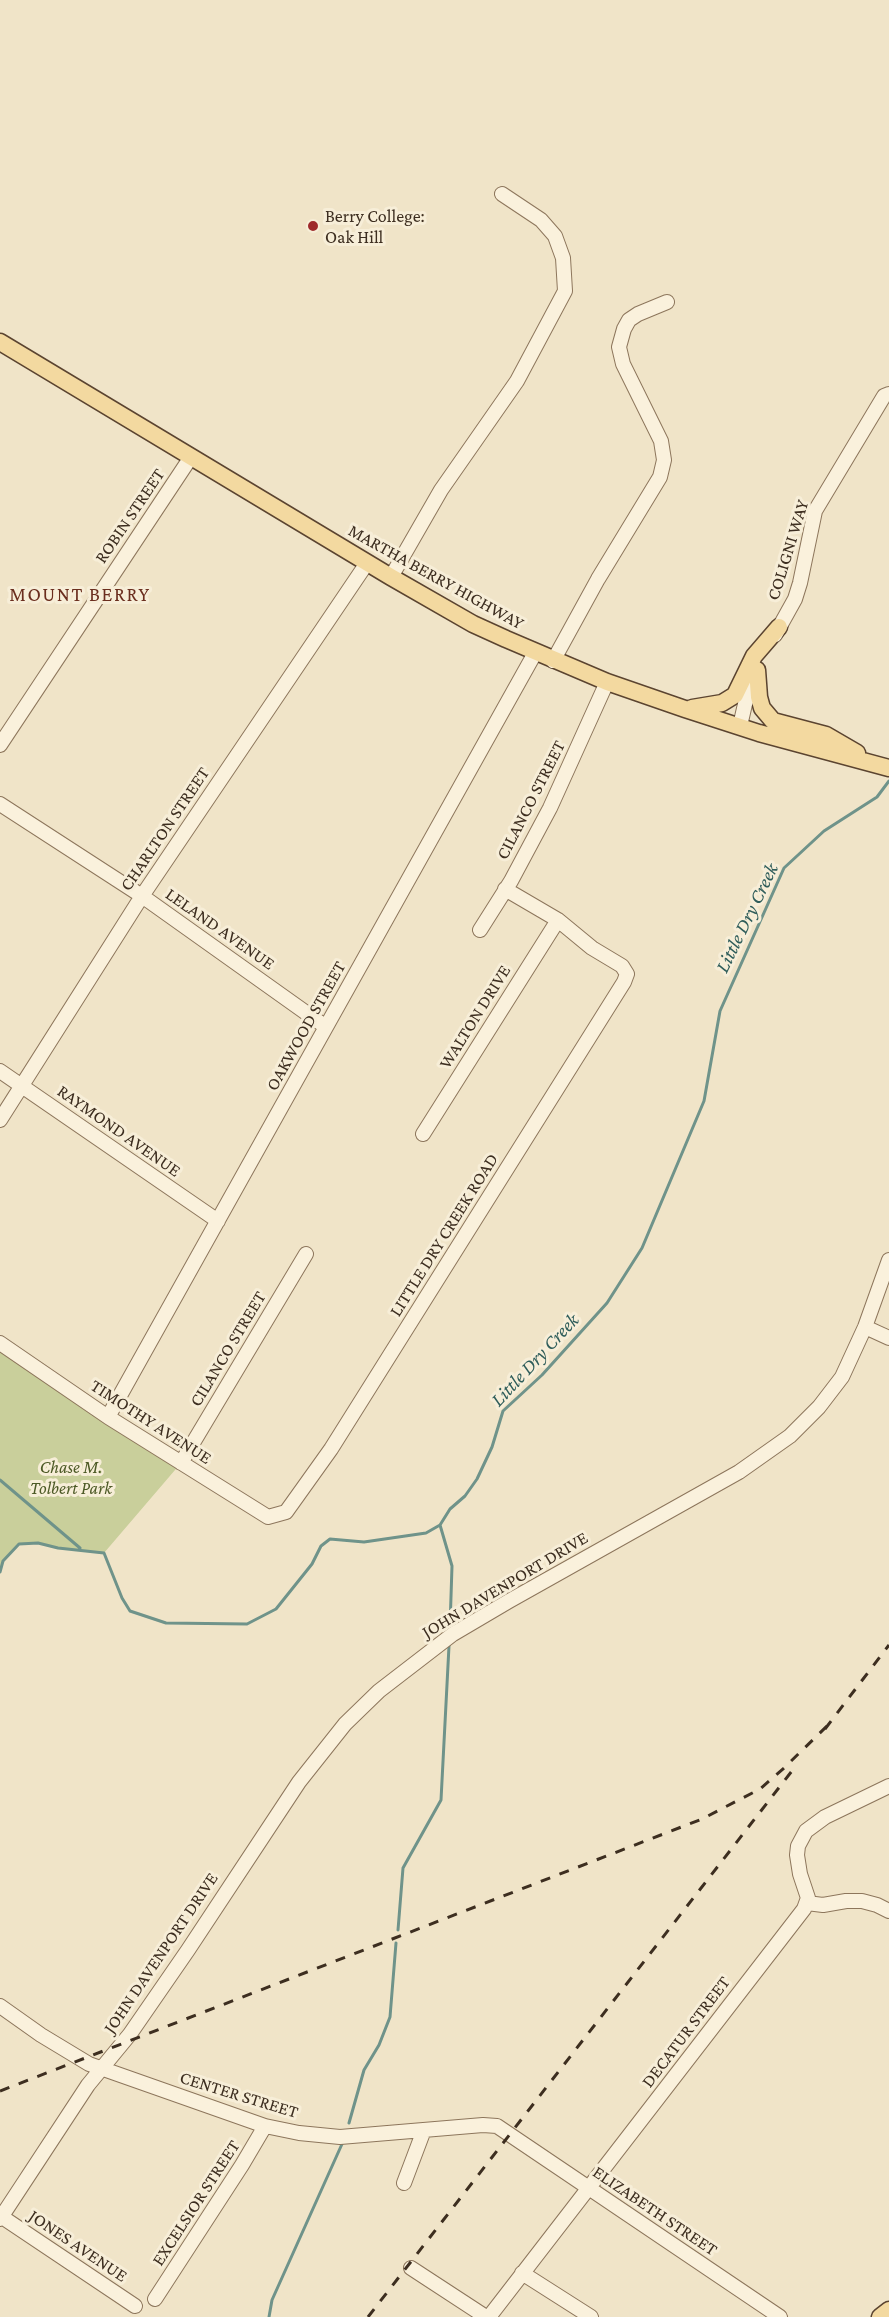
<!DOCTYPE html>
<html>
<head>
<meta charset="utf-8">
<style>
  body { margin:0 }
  canvas { display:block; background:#f0e4c8 }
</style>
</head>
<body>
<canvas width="889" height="2317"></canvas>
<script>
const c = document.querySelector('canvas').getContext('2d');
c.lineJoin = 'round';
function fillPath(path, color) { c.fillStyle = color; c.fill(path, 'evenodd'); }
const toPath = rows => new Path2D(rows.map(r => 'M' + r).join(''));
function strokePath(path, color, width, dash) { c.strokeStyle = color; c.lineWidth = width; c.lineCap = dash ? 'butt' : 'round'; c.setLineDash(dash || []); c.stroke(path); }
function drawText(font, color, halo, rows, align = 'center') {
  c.font = font + ' "Crimson Pro",serif'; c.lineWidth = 6; c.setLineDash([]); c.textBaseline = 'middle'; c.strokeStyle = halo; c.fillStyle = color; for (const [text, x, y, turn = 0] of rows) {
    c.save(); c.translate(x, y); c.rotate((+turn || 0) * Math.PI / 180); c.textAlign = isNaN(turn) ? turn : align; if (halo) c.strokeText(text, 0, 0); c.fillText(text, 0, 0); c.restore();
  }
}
fillPath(toPath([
  [0,1343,181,1463,104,1553,58,1548,38,1543,19,1544,3,1561,0,1572]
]), '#c9cf9b');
strokePath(toPath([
  [0,1480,80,1548],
  [440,1525,452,1566,450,1627],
  [0,1572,3,1561,19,1544,38,1543,58,1548,104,1553,122,1598,130,1611,166,1623,247,1624,276,1609,312,1564,321,1546,330,1539,364,1542,426,1533,440,1525,450,1509,465,1496,477,1479,492,1447,503,1411,542,1375,607,1303,642,1248,704,1101,720,1011,784,868,824,831,877,797,889,781],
  [398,1930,403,1868,441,1800,449,1646],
  [349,2123,364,2070,379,2045,390,2017,396,1943],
  [269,2317,272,2300,342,2144]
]), '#6f938a', 3);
const minor = toPath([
  [391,577,441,490,517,381,565,291,563,258,555,236,541,220,502,194],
  [775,635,795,599,800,583,815,511,884,396,889,394],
  [553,661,598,579,660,477,664,460,661,441,623,364,619,347,624,329,629,320,638,314,667,302],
  [740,726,745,704,756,674],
  [0,745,191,457],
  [0,804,142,896,326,1027],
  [480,930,511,881,550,808,607,682],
  [0,1071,218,1221],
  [0,1120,142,896,367,563],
  [423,1134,558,920],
  [865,1327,889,1338],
  [0,1343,108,1417,268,1517,286,1512,331,1449,624,982,627,974,622,966,592,948,558,920,505,889],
  [108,1417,535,653],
  [181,1463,306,1254],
  [807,1903,823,1905,846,1901,862,1901,877,1905,889,1911],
  [0,2006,41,2035,89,2064,265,2126,299,2133,340,2137,483,2125,497,2126,780,2317],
  [404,2183,424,2130],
  [2,2217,135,2306],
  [0,2219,88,2085,130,2034,188,1950,299,1782,345,1724,379,1691,453,1634,509,1601,739,1472,790,1436,819,1407,842,1377,865,1327,889,1260],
  [411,2268,486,2317],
  [522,2273,591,2317],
  [155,2299,242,2165,265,2126],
  [489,2317,804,1909,808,1898,800,1874,797,1855,798,1846,806,1831,825,1817,889,1786]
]);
const major = toPath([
  [0,342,391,577,473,624,506,639,607,682,685,709,759,733,889,768],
  [757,670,759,697,762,708,773,721,826,735,857,753],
  [692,708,722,703,735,695,754,656,779,627],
  [880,2317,889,2310]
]);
strokePath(minor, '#8d765c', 16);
strokePath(major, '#5b4430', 19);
strokePath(minor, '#faf1dc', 14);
strokePath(major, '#f3d9a0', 16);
strokePath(toPath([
  [825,1729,889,1645],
  [0,2091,702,1819,760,1789,784,1768,829,1724],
  [368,2317,795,1767]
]), '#3d2e20', 3, [10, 10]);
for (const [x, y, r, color] of [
  [313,226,6,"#9e2a2b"]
]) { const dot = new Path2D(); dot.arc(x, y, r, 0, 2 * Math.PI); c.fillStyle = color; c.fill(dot); strokePath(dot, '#f7eed8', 2); }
drawText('18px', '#3d2e20', '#f7eed8', [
  ["Berry College:",325,216],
  ["Oak Hill",325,237]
], 'left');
drawText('18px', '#3d2e20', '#f7eed8', [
  ["ROBIN STREET",130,516,-56],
  ["COLIGNI WAY",788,550,-73],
  ["MARTHA BERRY HIGHWAY",436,577,29],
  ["CILANCO STREET",531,800,-63],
  ["CHARLTON STREET",165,829,-56],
  ["LELAND AVENUE",220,929,35],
  ["WALTON DRIVE",475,1017,-58],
  ["OAKWOOD STREET",306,1026,-61],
  ["RAYMOND AVENUE",119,1131,35],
  ["LITTLE DRY CREEK ROAD",444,1235,-58],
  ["CILANCO STREET",228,1349,-59],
  ["TIMOTHY AVENUE",151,1422,33],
  ["JOHN DAVENPORT DRIVE",505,1585,-31],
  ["JOHN DAVENPORT DRIVE",161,1953,-56],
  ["DECATUR STREET",686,2032,-53],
  ["CENTER STREET",239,2095,17],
  ["EXCELSIOR STREET",196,2203,-57],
  ["ELIZABETH STREET",655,2211,34],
  ["JONES AVENUE",78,2246,34]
]);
drawText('italic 18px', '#4d5a26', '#f7eed8', [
  ["Chase M.",71,1467],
  ["Tolbert Park",71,1488]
]);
c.letterSpacing = '1.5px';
drawText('20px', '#6b2e1e', '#f7eed8', [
  ["MOUNT BERRY",80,595]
]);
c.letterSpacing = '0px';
drawText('italic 20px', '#2f5d5a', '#f7eed8', [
  ["Little Dry Creek",747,918,-64],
  ["Little Dry Creek",535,1360,-47]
]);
</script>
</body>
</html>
